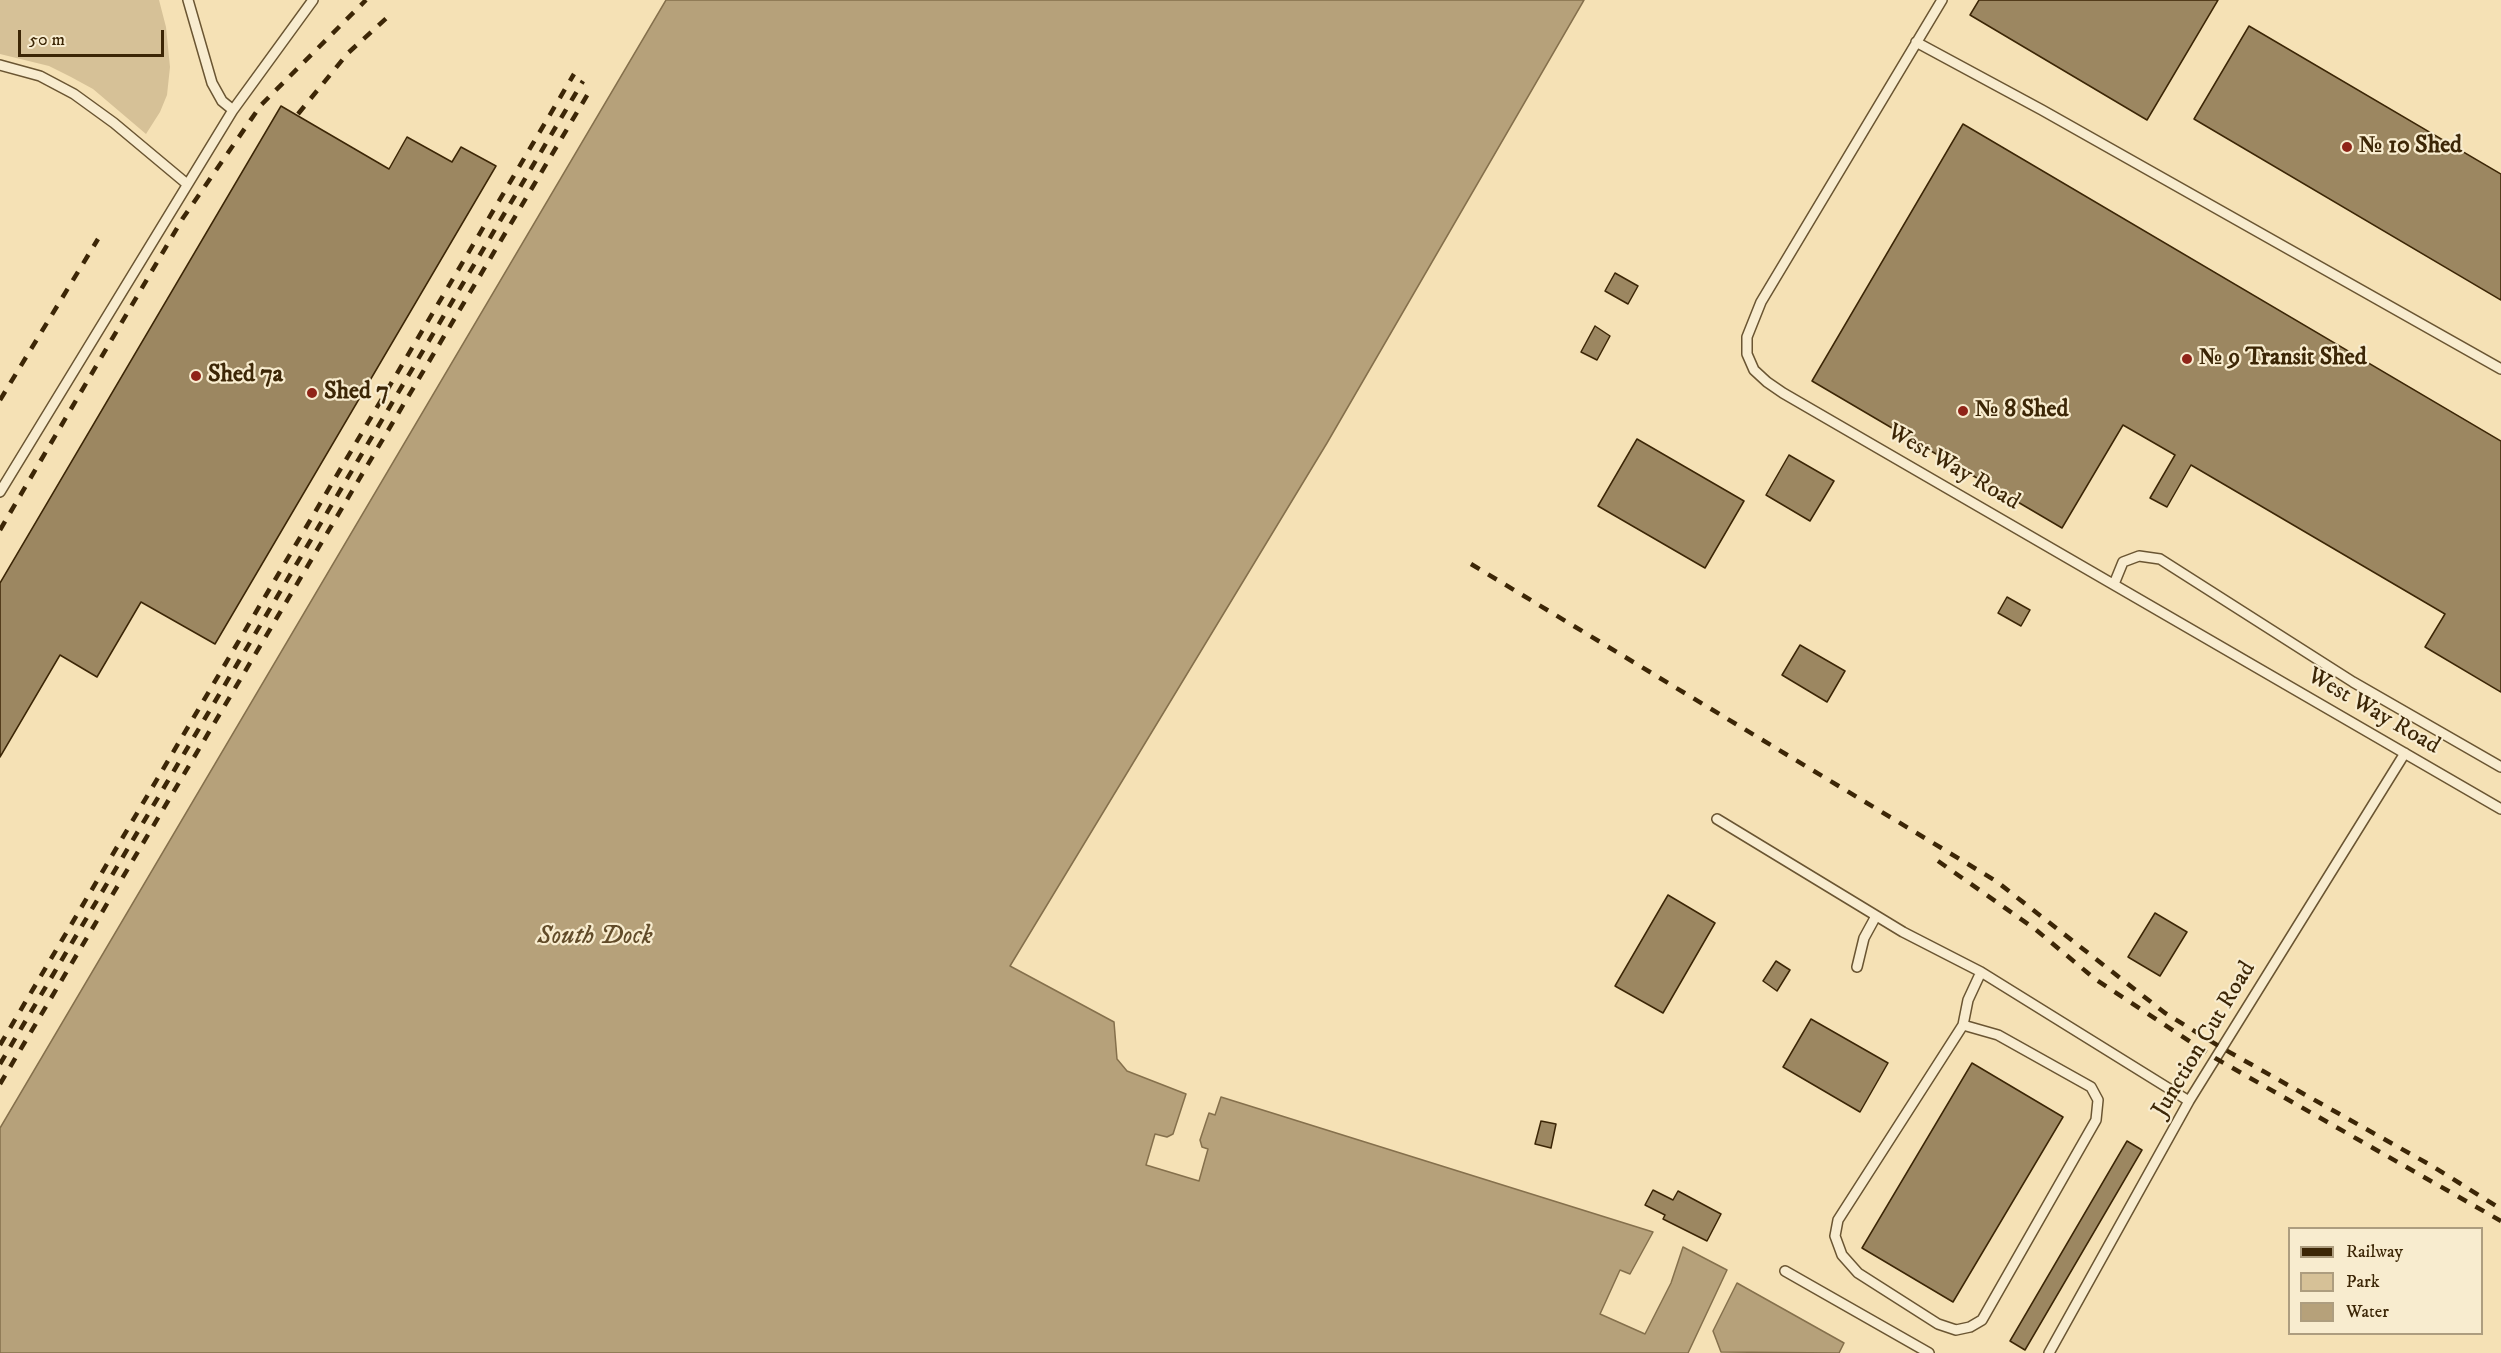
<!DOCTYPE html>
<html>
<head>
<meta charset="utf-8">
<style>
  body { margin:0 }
  #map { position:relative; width:2501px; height:1353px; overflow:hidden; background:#f5e1b5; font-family:"IM FELL DW Pica",serif }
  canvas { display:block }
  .legend { position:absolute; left:2288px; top:1227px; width:195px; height:108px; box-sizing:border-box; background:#f8eccf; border:2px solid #ad9d7f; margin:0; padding:8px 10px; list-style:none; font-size:18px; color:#3c2606 }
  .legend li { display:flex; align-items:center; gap:12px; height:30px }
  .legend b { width:30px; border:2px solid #ad9d7f }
  .scale { position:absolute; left:18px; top:30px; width:146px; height:27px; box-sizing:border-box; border:3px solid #3c2606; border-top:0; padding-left:8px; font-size:18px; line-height:21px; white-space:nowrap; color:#3c2606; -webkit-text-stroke:4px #f8eccf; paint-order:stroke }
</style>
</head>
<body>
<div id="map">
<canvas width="2501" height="1353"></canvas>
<ul class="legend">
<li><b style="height:8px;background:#3c2606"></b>Railway</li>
<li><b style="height:16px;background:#d6c197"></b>Park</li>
<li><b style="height:16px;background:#b6a17a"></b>Water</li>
</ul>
<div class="scale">50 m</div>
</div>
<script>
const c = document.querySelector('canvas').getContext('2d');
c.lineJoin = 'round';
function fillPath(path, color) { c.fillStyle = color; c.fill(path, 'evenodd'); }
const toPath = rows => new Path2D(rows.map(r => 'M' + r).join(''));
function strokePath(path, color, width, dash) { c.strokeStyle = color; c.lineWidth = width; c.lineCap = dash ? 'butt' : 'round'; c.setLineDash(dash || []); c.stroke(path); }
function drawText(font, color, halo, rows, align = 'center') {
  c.font = font + ' "IM FELL DW Pica",serif'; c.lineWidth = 4.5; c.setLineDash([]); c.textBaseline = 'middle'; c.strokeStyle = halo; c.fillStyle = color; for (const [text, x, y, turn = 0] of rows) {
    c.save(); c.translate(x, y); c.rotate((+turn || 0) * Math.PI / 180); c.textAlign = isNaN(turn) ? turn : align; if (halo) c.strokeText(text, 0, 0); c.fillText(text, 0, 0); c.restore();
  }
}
fillPath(toPath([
  [0,0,159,0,166,27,170,67,167,95,160,112,146,134,93,89,71,77,49,66,0,54]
]), '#d6c197');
const water = toPath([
  [666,0,1584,0,1327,443,1010,966,1114,1022,1117,1059,1127,1071,1186,1094,1173,1134,1167,1137,1155,1134,1146,1165,1199,1181,1208,1149,1202,1147,1200,1140,1209,1113,1215,1115,1221,1097,1653,1232,1630,1274,1620,1270,1600,1314,1645,1334,1671,1283,1683,1247,1727,1270,1688,1353,0,1353,0,1128,666,0],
  [1737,1283,1844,1343,1839,1353,1721,1352,1713,1331,1737,1283]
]);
fillPath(water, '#b6a17a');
strokePath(water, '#85704c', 1.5);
const building = toPath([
  [1979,0,2218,0,2147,120,1970,15,1979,0],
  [2249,26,2501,174,2501,300,2194,119,2249,26],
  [281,106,389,169,407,137,452,162,461,147,496,166,215,644,141,602,97,677,60,655,0,757,0,583,281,106],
  [1963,124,2501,441,2501,692,2425,647,2445,614,2191,465,2167,507,2150,498,2175,455,2123,425,2062,528,1812,381,1963,124],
  [1615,273,1638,286,1628,304,1605,291,1615,273],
  [1595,326,1610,336,1597,360,1581,352,1595,326],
  [1637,439,1744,501,1705,568,1598,506,1637,439],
  [1789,455,1834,481,1810,521,1766,495,1789,455],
  [2007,597,2030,610,2021,626,1998,613,2007,597],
  [1800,645,1845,671,1827,702,1782,675,1800,645],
  [1668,895,1715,923,1663,1013,1615,986,1668,895],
  [2155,913,2187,932,2160,976,2128,957,2155,913],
  [1776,961,1790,970,1777,991,1763,981,1776,961],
  [1811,1019,1888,1063,1860,1112,1783,1067,1811,1019],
  [1972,1063,2063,1117,1953,1302,1862,1248,1972,1063],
  [1541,1121,1556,1124,1551,1148,1535,1144,1541,1121],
  [2127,1141,2142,1150,2025,1350,2010,1341,2127,1141],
  [1653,1190,1673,1200,1678,1191,1721,1214,1707,1241,1663,1219,1665,1215,1645,1205,1653,1190]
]);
fillPath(building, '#9c8761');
strokePath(building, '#3c2606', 1.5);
const lane = toPath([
  [188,0,212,83,222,101,233,110],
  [1942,0,1761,302,1747,337,1747,354,1754,370,1767,382,1783,393,2501,809],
  [1916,42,2042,110,2501,369],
  [0,65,40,76,74,94,114,123,187,184],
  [0,492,233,110,313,0],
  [2114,584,2123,562,2139,556,2160,559,2353,682,2501,767],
  [1717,819,1903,932,1981,972,2189,1101],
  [1857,967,1864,938,1876,916],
  [1963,1025,1998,1035,2091,1087,2098,1100,2096,1120,1982,1320,1970,1327,1956,1330,1938,1324,1858,1273,1842,1255,1835,1236,1838,1220,1963,1025,1968,1000,1981,972],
  [1785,1271,1929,1353],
  [2049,1353,2189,1101,2405,753]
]);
strokePath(lane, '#6a5532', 12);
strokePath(lane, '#f8eccf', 9);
strokePath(toPath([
  [298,114,348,53,391,14],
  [0,400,98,239],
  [0,530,183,218,261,105,366,0],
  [1471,564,1996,881,2165,1013,2222,1048,2432,1166,2501,1209],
  [1938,861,2035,929,2095,979,2215,1058,2501,1221],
  [0,1045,574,74],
  [0,1064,583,81],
  [0,1084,592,87]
]), '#3c2606', 4.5, [10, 10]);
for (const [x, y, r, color] of [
  [2347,147,6,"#8f2418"],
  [2187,359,6,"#8f2418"],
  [196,376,6,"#8f2418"],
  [312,393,6,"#8f2418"],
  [1963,411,6,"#8f2418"]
]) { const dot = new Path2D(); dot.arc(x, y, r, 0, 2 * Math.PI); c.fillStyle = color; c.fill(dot); strokePath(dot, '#f8eccf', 2); }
drawText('bold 24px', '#3c2606', '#f8eccf', [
  ["№ 10 Shed",2359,147],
  ["№ 9 Transit Shed",2199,359],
  ["Shed 7a",208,376],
  ["Shed 7",324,393],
  ["№ 8 Shed",1975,411]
], 'left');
drawText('24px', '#3c2606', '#f8eccf', [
  ["West Way Road",1953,468,30],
  ["West Way Road",2373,712,30],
  ["Junction Cut Road",2205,1040,-59]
]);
drawText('italic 26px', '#614b29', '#f8eccf', [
  ["South Dock",595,938]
]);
</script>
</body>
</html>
